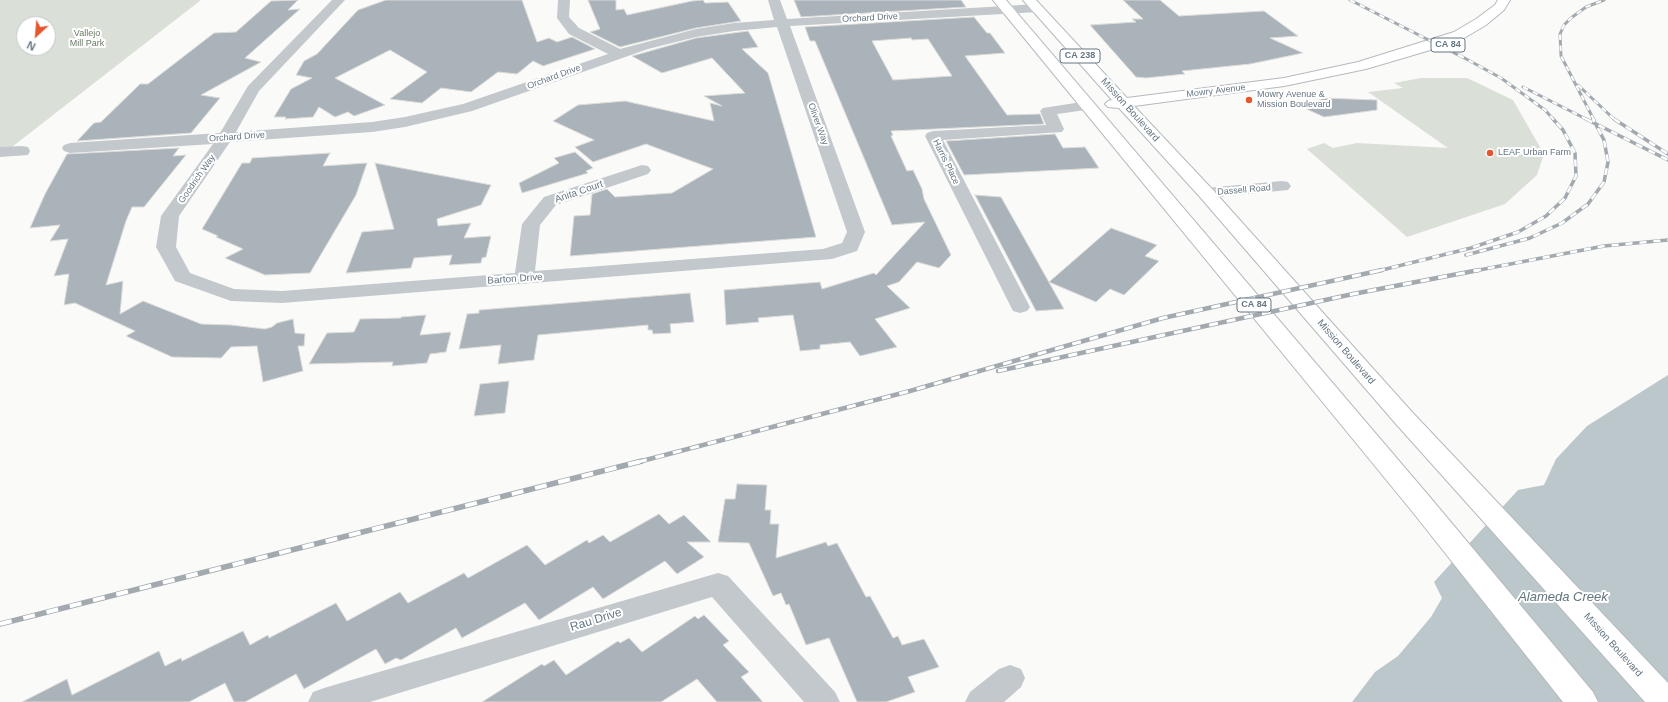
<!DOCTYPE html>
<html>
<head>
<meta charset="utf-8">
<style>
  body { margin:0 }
  #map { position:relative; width:1668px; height:702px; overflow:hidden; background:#fafaf8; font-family:Helvetica,sans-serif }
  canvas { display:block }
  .north { position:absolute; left:16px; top:16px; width:40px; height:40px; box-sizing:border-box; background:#fff; border:1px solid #c1c8cd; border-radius:50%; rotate:206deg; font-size:11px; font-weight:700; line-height:16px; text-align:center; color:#657683 }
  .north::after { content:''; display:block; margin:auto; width:14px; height:18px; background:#e4572e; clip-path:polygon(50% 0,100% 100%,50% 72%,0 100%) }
</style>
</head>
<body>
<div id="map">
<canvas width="1668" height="702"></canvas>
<div class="north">N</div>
</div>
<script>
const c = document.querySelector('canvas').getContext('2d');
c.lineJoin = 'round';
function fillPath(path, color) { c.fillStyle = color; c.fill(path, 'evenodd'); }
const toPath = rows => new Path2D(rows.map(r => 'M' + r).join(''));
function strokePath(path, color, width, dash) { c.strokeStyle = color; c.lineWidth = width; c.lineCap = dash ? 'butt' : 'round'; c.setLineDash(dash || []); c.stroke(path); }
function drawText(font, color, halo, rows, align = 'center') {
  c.font = font + ' Helvetica,sans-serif'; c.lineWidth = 4; c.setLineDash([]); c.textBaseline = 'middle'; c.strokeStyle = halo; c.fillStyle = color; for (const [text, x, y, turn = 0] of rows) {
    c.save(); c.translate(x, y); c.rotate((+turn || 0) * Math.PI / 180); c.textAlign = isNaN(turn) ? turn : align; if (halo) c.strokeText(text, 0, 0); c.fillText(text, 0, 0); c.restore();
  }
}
fillPath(toPath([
  [0,0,201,0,8,150,0,150],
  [24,24,48,24,48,48,24,48],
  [1421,78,1467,78,1513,100,1544,154,1537,175,1505,204,1407,237,1307,149,1324,143,1333,148,1357,143,1448,148,1368,92,1403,88,1394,83]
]), '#dadfd7');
fillPath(toPath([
  [1668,375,1668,702,1352,702,1375,672,1398,656,1431,617,1442,598,1434,582,1518,490,1544,485,1556,459,1587,426]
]), '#bbc7cb');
const building = toPath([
  [298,0,288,10,300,9,245,58,261,62,201,95,220,98,191,133,77,141,94,123,101,122,140,84,148,84,214,33,236,32,271,1,298,0],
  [386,0,522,0,537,42,549,38,557,42,572,37,595,49,543,66,533,61,517,74,498,72,471,92,441,88,422,103,390,99,427,72,390,50,335,78,385,105,354,116,348,112,335,117,319,107,313,117,285,119,286,117,274,117,291,89,312,78,296,75,304,61,317,54,358,10,386,0],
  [588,0,616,0,616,10,624,9,627,15,692,1,703,0,705,3,728,2,741,21,696,28,620,47,590,32,600,29,588,0],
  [794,0,961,0,966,7,801,17,794,0],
  [1123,0,1160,0,1179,16,1264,11,1298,36,1270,38,1303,53,1250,64,1182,71,1185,74,1146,78,1136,77,1090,25,1136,22,1132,19,1143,19,1123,0],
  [974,17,987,33,990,33,1005,53,965,56,1007,115,1040,114,1044,124,891,131,893,135,891,136,907,171,913,170,922,189,924,199,951,255,939,268,917,262,899,282,887,286,910,308,875,319,897,347,860,356,850,342,820,345,820,349,800,351,793,315,758,318,759,322,726,325,724,290,820,282,822,289,874,273,876,275,925,222,892,225,815,41,810,41,805,27,974,17],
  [911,38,912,40,928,39,952,76,893,80,872,41,911,38],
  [748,31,758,47,742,49,768,73,816,237,570,256,574,216,590,215,592,194,607,189,615,197,672,193,713,169,646,144,593,162,575,147,594,140,553,121,578,105,625,101,714,121,710,103,722,106,704,96,745,93,712,58,662,73,632,56,696,38,748,31],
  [1324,98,1377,100,1377,110,1324,117,1302,107,1324,98],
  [1055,134,1063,148,1085,147,1099,168,964,175,946,141,1055,134],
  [179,148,173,156,186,155,144,207,132,207,126,221,106,285,123,281,120,314,143,301,201,324,231,325,265,329,272,327,277,323,293,319,295,333,305,334,304,346,298,346,303,371,263,382,257,346,231,347,221,358,172,357,126,336,135,331,75,303,64,305,69,274,54,276,68,239,50,241,60,225,30,228,45,194,67,154,179,148],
  [575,152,593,168,586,171,588,173,522,193,519,183,559,163,554,158,575,152],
  [330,153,323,166,367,163,356,195,310,273,265,275,225,258,243,249,216,237,218,236,202,229,242,163,250,163,252,158,330,153],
  [375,163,491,185,481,205,437,219,438,226,471,223,464,238,491,236,486,257,482,258,481,263,449,265,452,255,414,258,411,268,346,273,362,232,394,229,375,163],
  [975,195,1001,197,1064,309,1036,311,975,195],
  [1111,228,1157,245,1145,256,1159,261,1124,295,1110,289,1096,302,1049,282,1111,228],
  [690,293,694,322,670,324,671,333,653,334,652,330,648,330,648,325,538,335,534,360,498,364,501,345,459,349,467,314,479,313,479,310,690,293],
  [426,315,420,335,451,332,446,352,430,354,427,363,392,366,393,362,309,364,327,333,354,332,360,319,401,318,401,317,426,315],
  [509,381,505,413,474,416,480,384,509,381],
  [737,484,767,485,765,510,771,510,770,524,779,524,776,558,826,542,828,546,837,543,866,597,870,596,893,638,898,636,902,645,924,639,939,667,908,677,915,692,886,702,857,702,829,638,806,645,789,604,786,605,781,593,773,596,749,543,718,542,725,499,735,499,737,484],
  [659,514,669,524,684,515,711,542,687,542,704,557,677,574,665,561,603,599,593,587,539,620,525,603,462,638,456,628,401,660,396,658,385,664,376,649,304,689,296,674,245,702,234,702,225,683,189,702,22,702,67,679,72,695,159,651,165,666,181,658,182,661,243,631,250,645,268,635,269,638,336,603,347,621,400,592,408,603,464,573,468,578,527,545,545,565,587,540,589,543,603,535,610,542,659,514],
  [704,615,729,641,723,645,749,672,741,677,763,702,717,702,697,679,661,702,482,702,542,664,544,666,554,660,566,675,618,641,620,643,629,638,642,652,695,616,698,619,704,615]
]);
fillPath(building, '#aab3b9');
strokePath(building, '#dcdcda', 1);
const primary = toPath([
  [993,0,1006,0,1429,496,1593,692,1598,702,1563,702,1411,510,993,0],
  [1023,0,1036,0,1127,98,1284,78,1358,62,1454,32,1476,19,1495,5,1498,0,1510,0,1504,10,1486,25,1464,38,1437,48,1366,69,1284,86,1134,106,1212,189,1412,412,1668,683,1668,702,1645,702,1396,424,1200,197,1119,108,1108,107,1105,104,1108,101,1112,100,1023,0]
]);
strokePath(primary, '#b5babe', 2);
fillPath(toPath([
  [332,0,345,0,259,91,236,132,372,122,405,117,463,104,608,54,569,34,557,18,558,0,570,0,569,17,579,28,620,49,696,29,734,23,774,20,768,0,780,0,787,19,1038,4,1044,8,1038,12,790,26,865,232,857,251,832,259,282,303,231,301,175,281,156,247,161,216,213,144,70,153,64,151,62,148,64,145,70,143,220,133,248,86,332,0],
  [777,27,847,232,842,243,823,249,535,271,540,225,556,205,648,174,651,170,648,166,642,165,544,197,522,224,515,273,282,291,234,289,190,273,176,247,179,216,230,142,372,132,405,127,472,111,648,49,696,37,734,31,777,27],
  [1088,101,1093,103,1096,106,1093,109,1057,114,1064,129,1062,132,943,140,1030,307,1027,311,1020,313,1013,311,925,136,927,133,933,131,1046,125,1040,111,1043,108,1088,101],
  [22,146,28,147,30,151,28,155,0,157,0,147,22,146],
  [1282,181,1288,182,1291,186,1288,190,1206,198,1200,197,1197,193,1200,189,1206,188,1282,181],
  [718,573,728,576,835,692,840,702,804,702,712,597,370,702,308,702,313,692,324,688,718,573],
  [1010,665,1021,669,1025,678,1021,687,1004,702,965,702,970,692,999,669,1010,665]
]), '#c3c8cc');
fillPath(primary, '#fff');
const railFar3 = toPath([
  [1350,0,1464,58],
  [1459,55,1501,78,1545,110,1554,120],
  [1578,85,1615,120],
  [1523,87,1588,120],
  [1594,120,1561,56,1560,34,1564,25,1571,18,1586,7,1604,0]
]);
const railFar2 = toPath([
  [1586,119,1668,160],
  [1614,119,1668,154],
  [1466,255,1530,238,1562,223,1588,204,1604,182,1608,162,1604,140,1593,119],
  [1378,271,1471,248,1518,232,1546,216,1565,198,1576,176,1575,153,1563,130,1553,119],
  [1474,271,1604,246,1668,240]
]);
const railFar1 = toPath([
  [998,371,1353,294,1479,270],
  [638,462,910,391,1163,318,1382,270]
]);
const rail = toPath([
  [0,624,642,461]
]);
strokePath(railFar3, '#a2aab0', 3);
strokePath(railFar2, '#a2aab0', 3.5);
strokePath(railFar1, '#a2aab0', 4.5);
strokePath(rail, '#a2aab0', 5.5);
strokePath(railFar3, '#fff', 2, [5.5]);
strokePath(railFar2, '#fff', 2.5, [7]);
strokePath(railFar1, '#fff', 3, [9]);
strokePath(rail, '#fff', 4, [12]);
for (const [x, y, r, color] of [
  [1249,100,4,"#e4572e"],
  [1490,153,4,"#e4572e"]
]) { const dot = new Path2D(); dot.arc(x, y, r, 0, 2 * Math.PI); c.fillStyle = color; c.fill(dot); strokePath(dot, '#fff', 1.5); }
drawText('9px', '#657683', '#fff', [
  ["Orchard Drive",870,18,-3],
  ["Orchard Drive",554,77,-20],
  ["Mowry Avenue",1216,91,-7],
  ["Oliver Way",818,124,70],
  ["Orchard Drive",237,137,-4],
  ["Harris Place",946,162,64],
  ["Goodrich Way",197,179,-55],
  ["Dassell Road",1244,190,-5]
]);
drawText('9px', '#687a64', '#fff', [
  ["Vallejo",87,34],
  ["Mill Park",87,44]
]);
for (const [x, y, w] of [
  [1448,45,34],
  [1080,56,40],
  [1254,305,34]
]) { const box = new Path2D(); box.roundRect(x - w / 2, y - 7, w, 14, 3); c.fillStyle = '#fff'; c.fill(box); strokePath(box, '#657683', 1); }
drawText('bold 9px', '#657683', null, [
  ["CA 84",1448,45],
  ["CA 238",1080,56],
  ["CA 84",1254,305]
]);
drawText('9px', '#657683', '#fff', [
  ["Mowry Avenue &",1257,95],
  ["Mission Boulevard",1257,105],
  ["LEAF Urban Farm",1498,153]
], 'left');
drawText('10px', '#657683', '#fff', [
  ["Mission Boulevard",1130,110,48],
  ["Anita Court",579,192,-19],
  ["Barton Drive",515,279,-4],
  ["Mission Boulevard",1346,352,49],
  ["Mission Boulevard",1613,645,48]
]);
drawText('12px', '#657683', '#fff', [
  ["Rau Drive",596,620,-17]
]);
drawText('italic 13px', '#60757c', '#fff', [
  ["Alameda Creek",1563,597]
]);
</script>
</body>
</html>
